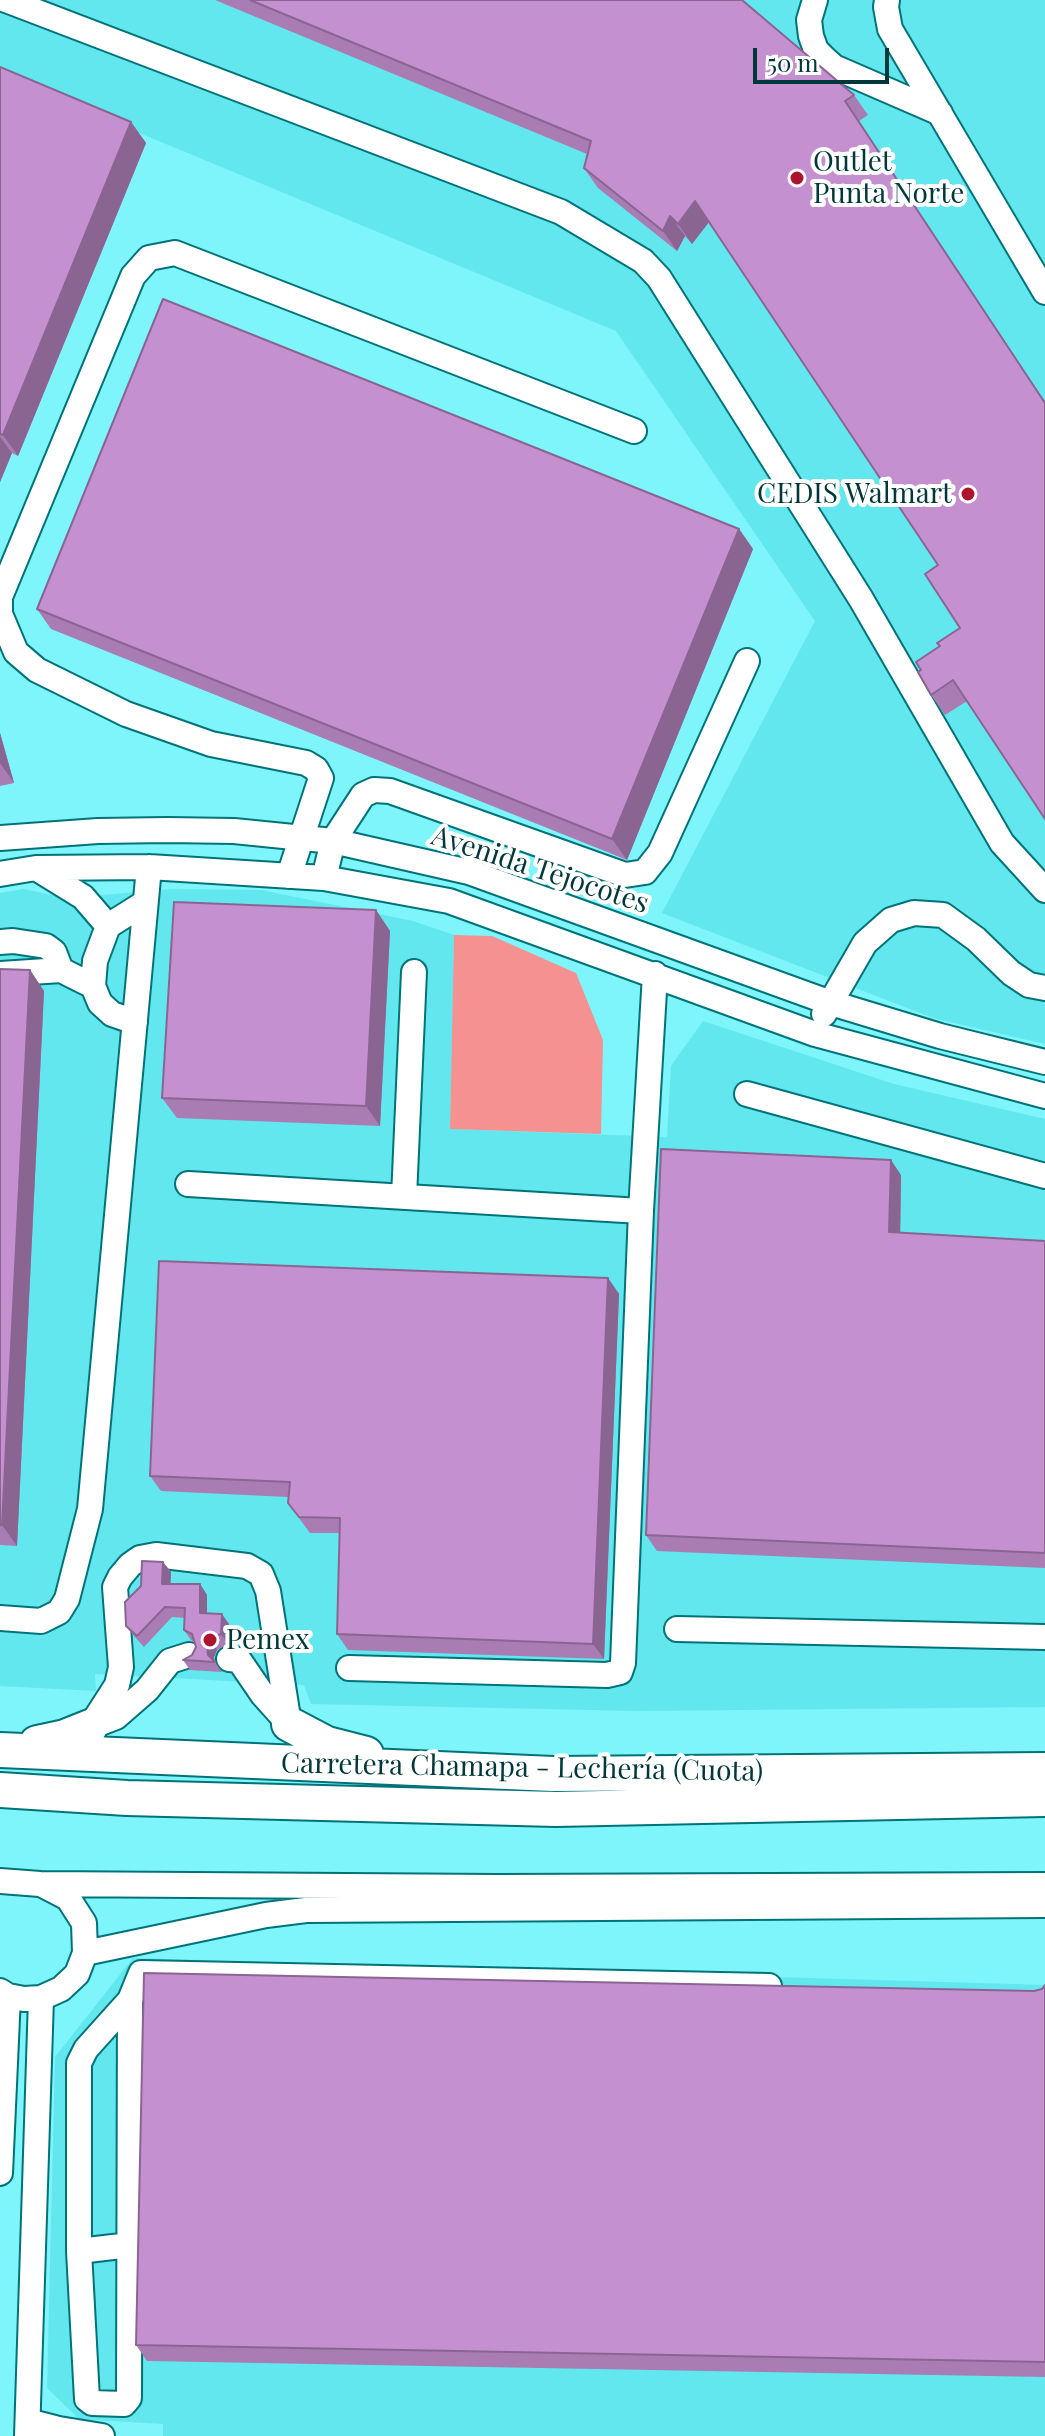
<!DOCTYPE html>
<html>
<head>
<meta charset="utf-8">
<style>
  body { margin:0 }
  #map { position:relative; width:1045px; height:2436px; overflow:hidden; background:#7ef4fb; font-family:"Playfair Display",serif }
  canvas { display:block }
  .scale { position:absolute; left:753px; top:48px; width:136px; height:36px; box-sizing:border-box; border:4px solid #00373a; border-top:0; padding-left:10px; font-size:24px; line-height:28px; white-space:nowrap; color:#00373a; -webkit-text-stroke:6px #fff; paint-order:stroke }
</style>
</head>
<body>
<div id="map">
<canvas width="1045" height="2436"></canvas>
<div class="scale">50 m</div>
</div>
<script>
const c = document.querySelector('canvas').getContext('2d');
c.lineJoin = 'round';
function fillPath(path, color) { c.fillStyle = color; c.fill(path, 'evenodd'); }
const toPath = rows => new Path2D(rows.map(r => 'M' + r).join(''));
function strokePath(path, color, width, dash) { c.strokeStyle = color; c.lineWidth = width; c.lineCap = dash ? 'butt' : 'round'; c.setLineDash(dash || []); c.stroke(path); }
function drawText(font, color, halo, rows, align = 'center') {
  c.font = font + ' "Playfair Display",serif'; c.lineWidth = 8; c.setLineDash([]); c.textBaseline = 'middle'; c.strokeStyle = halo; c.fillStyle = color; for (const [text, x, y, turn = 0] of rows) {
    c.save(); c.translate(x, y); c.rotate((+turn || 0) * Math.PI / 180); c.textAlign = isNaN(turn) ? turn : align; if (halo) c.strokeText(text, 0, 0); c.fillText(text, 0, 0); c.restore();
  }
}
fillPath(toPath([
  [0,0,1045,0,1045,1044,933,1018,662,913,815,621,616,331,0,75],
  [23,889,68,898,172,889,261,890,413,921,454,935,450,1129,667,1137,671,1066,703,1021,894,1084,1045,1119,1045,1707,638,1711,311,1704,304,1685,95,1674,96,1691,0,1686,0,893],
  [133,1958,1045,1985,1045,2436,163,2436,163,2424,79,2419,47,2388,55,2057]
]), '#62e7ee');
fillPath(toPath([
  [454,935,492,936,576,973,603,1040,601,1134,450,1129]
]), '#f59191');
const minor = toPath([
  [6,0,561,212,643,261,659,278,861,599,1002,843,1045,890],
  [815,0,809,20,811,36,816,50,825,59,834,67,940,113],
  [887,0,886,7,890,29,1045,292],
  [0,838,98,831,167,830,234,831,333,841,469,872,828,1002,940,1036,1045,1062],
  [36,868,83,897,108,926],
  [0,874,36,868,149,867,324,878,449,901,815,1034,1045,1096],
  [289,876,321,778,316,769,306,763,211,744,126,714,37,670,16,652,0,614,0,597,133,276,149,258,175,253,634,431],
  [324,878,333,841,363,795,374,790,390,791,625,875,645,872,660,853,747,661],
  [0,942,13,941,46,946,54,952,61,970],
  [0,974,61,970,93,986],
  [824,1014,865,943,891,920,914,913,943,915,976,939,1011,973,1029,985,1045,988],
  [135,1022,112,1014,100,1003,93,986,95,961,108,926,143,904],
  [747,1094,1045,1176],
  [188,1184,641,1211],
  [404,1197,414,972],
  [0,1618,41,1621,59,1612,67,1599,90,1509,149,867],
  [677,1629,1045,1637],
  [229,1659,239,1660,263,1695,289,1724],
  [349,1668,607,1675,620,1672,623,1663,641,1211,655,974],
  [90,1727,117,1685,121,1667,115,1587,120,1577,130,1565,140,1558,156,1555,247,1566,261,1574,268,1591,289,1724],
  [90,1727,116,1717,147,1690,170,1661,189,1655],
  [0,1881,40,1884,497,1887,1045,1885],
  [85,1953,266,1915,306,1910,1045,1905],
  [0,1991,8,1996,24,1999,41,1998,61,1989,77,1974,85,1953,84,1923,68,1898,43,1885],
  [130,2000,86,2049,79,2063,79,2251,87,2399,92,2403,124,2404,129,2398,130,2000,141,1973,769,1986],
  [0,2173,8,1996],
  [79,2251,130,2245],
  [28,2421,59,2429,102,2436],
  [27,2436,41,1998]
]);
const highway = toPath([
  [289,1724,327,1744,366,1754],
  [37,1743,65,1737,90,1727],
  [0,1750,553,1774,1045,1770],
  [0,1790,127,1798,556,1809,1045,1799]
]);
strokePath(minor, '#007378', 28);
strokePath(highway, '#007378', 38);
strokePath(minor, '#fff', 24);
strokePath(highway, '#fff', 34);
fillPath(toPath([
  [215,0,742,0,854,95,868,115,859,121,1045,402,1045,819,967,701,945,715,931,695,921,670,940,646,960,628,938,565,709,222,692,244,685,236,677,251,598,188,584,168,587,154],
  [0,67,131,122,146,143,18,456,12,453,0,482],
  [739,529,753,549,627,860,51,629,37,609],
  [0,733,14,783,0,786],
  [376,910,390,931,380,1126,177,1118,162,1098],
  [0,969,30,970,44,991,17,1546,0,1545],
  [901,1175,900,1233,1045,1241,1045,1568,657,1551,646,1535],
  [608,1278,619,1294,604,1659,348,1650,337,1634,340,1533,310,1533,288,1503,288,1497,161,1491,150,1476],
  [163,1562,171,1572,170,1584,200,1584,207,1595,207,1613,229,1624,228,1644,217,1650,214,1657,215,1662,222,1672,190,1670,183,1660,192,1655,196,1647,195,1642,191,1640,184,1630,185,1618,172,1617,144,1647,134,1636,126,1626,141,1586],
  [1045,1985,1045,2377,147,2361,136,2345,1042,1989]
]), '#a97cb3');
fillPath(toPath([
  [845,101,1045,402,1045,403],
  [131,122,146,143,18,456,3,435],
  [695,201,709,222,692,244,678,224],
  [670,216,685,236,677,251,663,231],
  [0,437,12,453,0,482],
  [739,529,753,549,627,860,612,839],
  [0,733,14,783,0,763],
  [376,910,390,931,380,1126,366,1106],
  [30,970,44,991,17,1546,2,1525],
  [891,1160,901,1175,900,1247,889,1232],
  [608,1278,619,1294,604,1659,593,1644],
  [163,1562,171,1572,170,1594,162,1584],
  [200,1584,207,1595,207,1623,200,1613],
  [222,1614,229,1624,228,1644,221,1634],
  [210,1639,217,1650,214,1657,215,1662,208,1655,207,1646]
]), '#8a6592');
const building = toPath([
  [250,0,742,0,854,95,845,101,1045,403,1045,819,953,680,931,695,918,672,921,670,916,662,940,646,937,643,960,628,925,574,938,565,695,201,678,224,670,216,663,231,584,168,591,141,250,0],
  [0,67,131,122,3,435,0,434,0,67],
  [163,299,739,529,612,839,37,609,163,299],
  [174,902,376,910,366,1106,162,1098,174,902],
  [0,969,30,970,2,1525,0,1525,0,969],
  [661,1149,891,1160,889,1232,1045,1241,1045,1553,646,1535,661,1149],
  [159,1261,608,1278,593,1644,337,1634,340,1518,299,1517,288,1503,290,1482,150,1476,159,1261],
  [142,1561,163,1562,162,1584,200,1584,200,1613,222,1614,221,1634,210,1639,207,1646,208,1655,215,1662,183,1660,192,1655,196,1647,192,1634,184,1630,185,1608,165,1607,137,1636,126,1626,125,1602,141,1586,142,1561],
  [144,1973,1034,1991,1042,1989,1045,1985,1045,2362,136,2345,144,1973]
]);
fillPath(building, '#c590d0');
strokePath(building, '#8a6592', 2);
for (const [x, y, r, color] of [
  [797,178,8,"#ab152e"],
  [968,494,8,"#ab152e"],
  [210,1640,8,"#ab152e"]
]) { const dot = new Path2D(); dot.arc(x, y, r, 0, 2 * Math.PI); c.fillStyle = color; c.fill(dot); strokePath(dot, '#fff', 3); }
drawText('28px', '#00373a', '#fff', [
  ["Outlet",813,162],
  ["Punta Norte",813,194],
  ["CEDIS Walmart",952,494,"right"],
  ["Pemex",226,1640]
], 'left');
drawText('28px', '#00373a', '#fff', [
  ["Avenida Tejocotes",540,870,18],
  ["Carretera Chamapa - Lechería (Cuota)",522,1768,1]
]);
</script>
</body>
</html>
